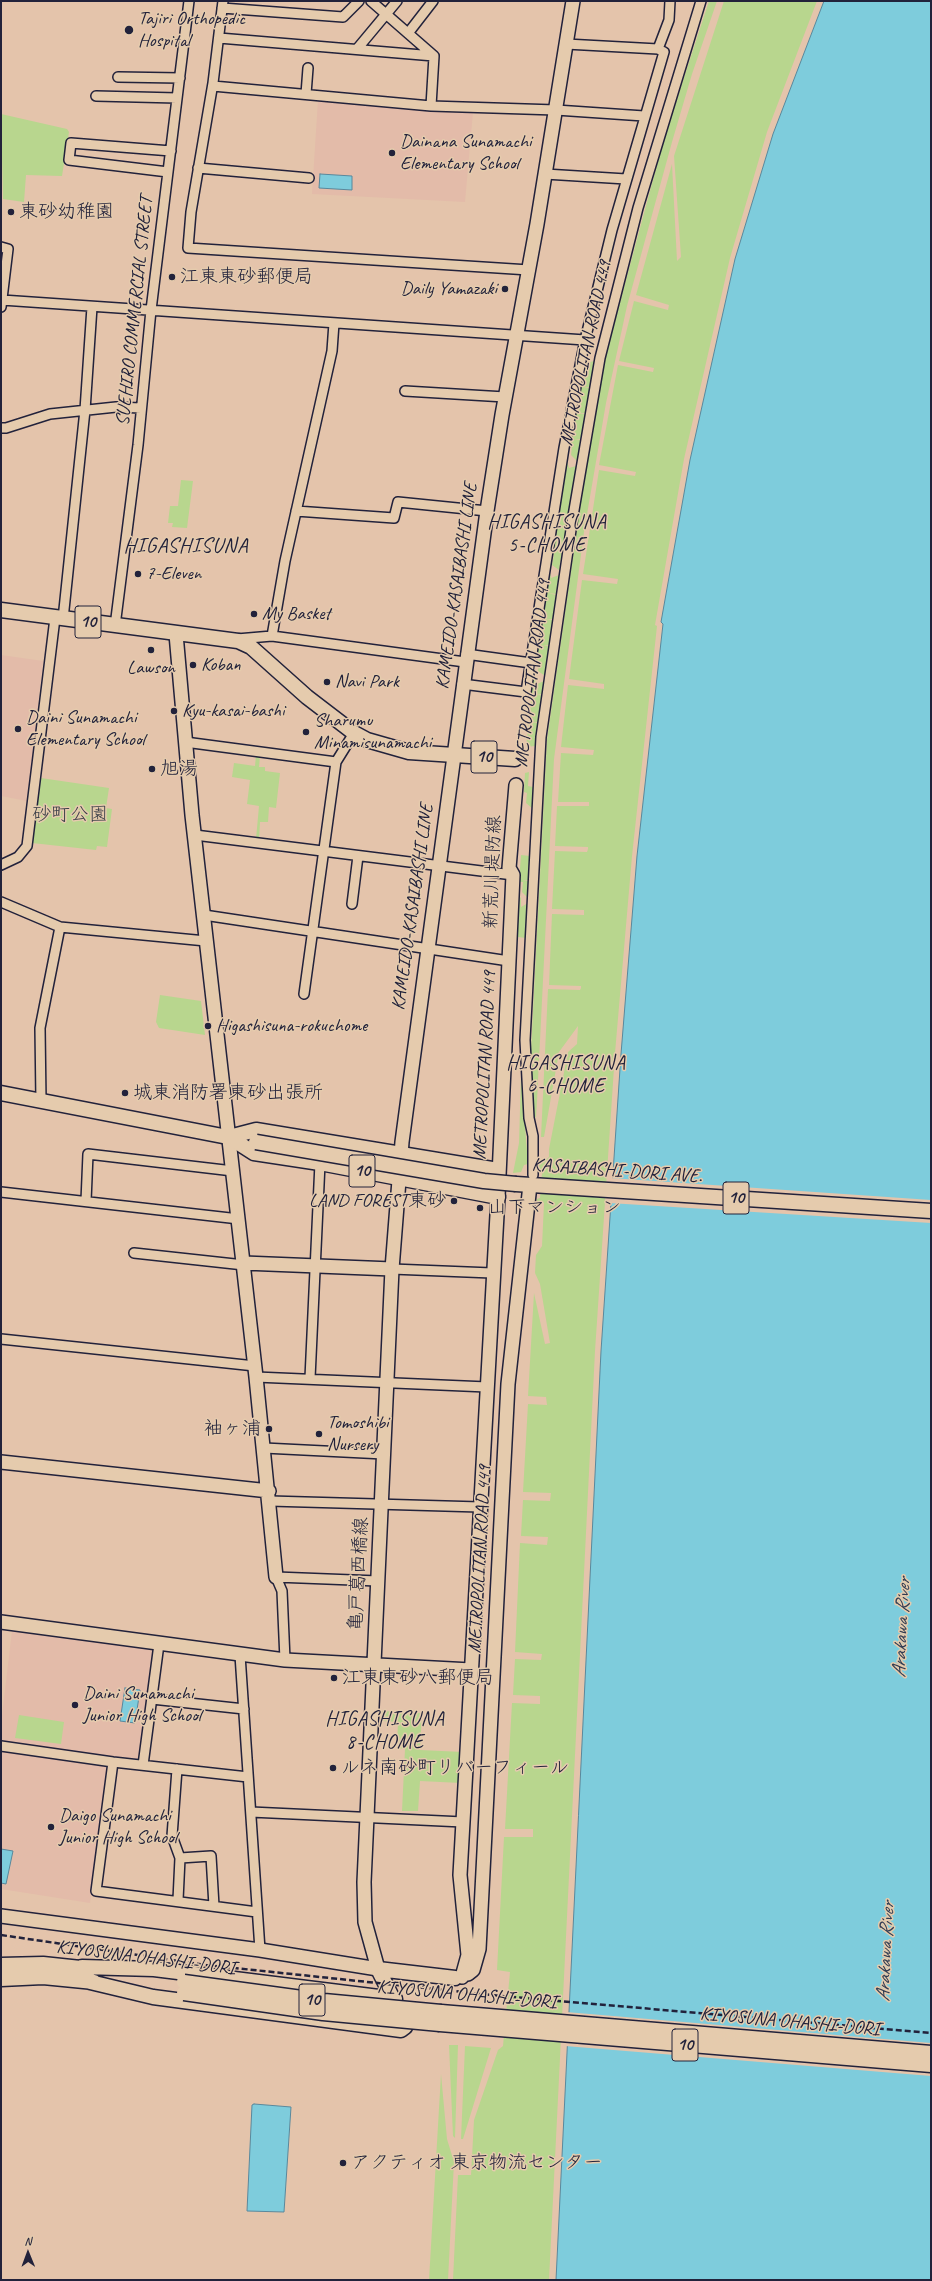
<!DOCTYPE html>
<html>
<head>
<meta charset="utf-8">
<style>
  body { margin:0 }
  #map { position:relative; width:932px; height:2281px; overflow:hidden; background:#e4c4ab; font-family:Caveat,sans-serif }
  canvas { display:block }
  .frame { position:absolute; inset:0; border:2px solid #22223b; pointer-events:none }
  .north { position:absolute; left:8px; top:2233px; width:40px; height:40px; -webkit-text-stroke:3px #e5cbad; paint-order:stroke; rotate:359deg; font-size:11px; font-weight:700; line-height:16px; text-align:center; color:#22223b }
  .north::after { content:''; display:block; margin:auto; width:14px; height:18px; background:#22223b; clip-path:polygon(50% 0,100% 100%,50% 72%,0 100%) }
</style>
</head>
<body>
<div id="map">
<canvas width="932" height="2281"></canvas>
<div class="frame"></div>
<div class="north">N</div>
</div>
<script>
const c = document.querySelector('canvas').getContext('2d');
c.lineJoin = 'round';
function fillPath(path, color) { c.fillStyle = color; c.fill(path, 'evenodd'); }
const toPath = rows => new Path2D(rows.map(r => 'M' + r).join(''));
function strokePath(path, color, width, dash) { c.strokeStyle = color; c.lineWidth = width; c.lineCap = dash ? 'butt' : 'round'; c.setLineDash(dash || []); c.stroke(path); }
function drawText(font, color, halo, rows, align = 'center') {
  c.font = font + ' Caveat,"Klee One",sans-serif'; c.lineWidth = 3; c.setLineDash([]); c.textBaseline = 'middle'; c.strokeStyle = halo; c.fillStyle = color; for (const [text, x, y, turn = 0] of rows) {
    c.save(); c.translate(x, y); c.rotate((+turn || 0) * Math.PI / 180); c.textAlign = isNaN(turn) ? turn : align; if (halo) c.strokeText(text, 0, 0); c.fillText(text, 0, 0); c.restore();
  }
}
fillPath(toPath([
  [318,100,473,112,465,202,312,194],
  [1,655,43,661,27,801,1,796],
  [15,1629,154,1648,139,1762,1,1743,1,1724,12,1631],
  [1,1749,109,1765,90,1903,1,1889]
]), '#e3bba9');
fillPath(toPath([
  [709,1,717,1,692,74,672,142,627,306,606,403,584,532,554,759,537,1101,536,1117,534,1118,530,1069,547,740,586,465,605,359,622,295,664,139],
  [724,1,817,1,767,132,730,258,684,459,655,625,657,626,632,856,615,1053,595,1351,549,2280,453,2280,458,2175,471,2175,474,2120,498,2050,503,2046,510,1972,497,1970,504,1837,533,1837,533,1829,505,1829,512,1703,540,1704,540,1696,513,1695,515,1659,541,1660,542,1654,515,1652,520,1543,547,1545,548,1537,521,1536,523,1500,550,1501,551,1493,523,1492,528,1404,547,1405,546,1397,528,1396,534,1293,545,1344,550,1343,540,1284,535,1273,536,1255,542,1246,544,1203,537,1203,537,1199,540,1198,542,1173,539,1173,539,1165,549,1157,549,1149,568,1052,577,1044,578,1026,559,1052,544,1137,541,1137,548,989,580,990,581,988,581,986,549,985,552,914,584,915,584,910,552,909,555,851,587,852,588,849,588,847,555,846,557,806,589,806,589,802,558,802,561,753,593,755,594,750,561,747,568,685,604,689,604,684,569,679,582,580,617,584,618,579,583,574,599,470,635,476,636,472,599,465,618,365,653,372,654,368,619,361,634,301,668,310,669,305,636,295,672,164,677,261,681,257,674,156],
  [1,114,67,129,69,132,62,176,26,175,24,202,3,199],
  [587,349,587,363,594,361,590,387,583,387,590,388,585,413,578,413,585,414,581,439,574,439,581,440,577,461,571,455,572,446,569,445],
  [566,458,569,468,576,466,559,570,552,565,554,555,551,554],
  [181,480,193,481,187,528,172,527,173,523,168,523,170,506,178,506],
  [549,567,551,578,559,575,556,594,548,593,556,595,553,619,545,619,553,620,549,645,542,645,549,646,545,676,538,671,539,662,536,661],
  [534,673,537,684,544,681,543,694,536,694,542,695,538,722,532,722,538,723,535,746,526,747],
  [256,755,260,756,259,767,265,767,265,771,280,773,276,808,269,807,268,822,260,822,259,840,256,839,259,806,247,804,250,780,232,777,234,763,255,766],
  [529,772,528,786,533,787,533,809,526,803,527,793,524,792,525,773],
  [41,778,109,788,106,808,112,809,107,847,97,846,96,850,32,843],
  [521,855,530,856,529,880,523,881,529,881,528,898,522,892,523,882,519,882],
  [518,895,521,898,521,907,528,903,526,938,518,937,515,961],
  [160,995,201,1001,205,1035,159,1028,156,1022],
  [521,1075,528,1164,524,1165,521,1172,513,1173,519,1143],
  [382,1711,422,1713,420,1750,463,1752,461,1783,420,1781,418,1811,402,1811,405,1749,397,1748,398,1722,382,1721],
  [19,1715,64,1722,61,1744,15,1738],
  [449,2045,458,2045,455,2138,453,2136],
  [465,2046,491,2048,463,2139,461,2139],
  [441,2074,447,2139,454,2162,448,2280,429,2280]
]), '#b8d68e');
const water = toPath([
  [824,1,931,1,931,2280,556,2280,601,1351,621,1054,637,856,663,624,661,622,690,460,735,259,773,134,824,1],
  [320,174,352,176,352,190,319,188,320,174],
  [125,1688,140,1690,135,1723,120,1721,125,1688],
  [1,1849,13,1851,6,1884,1,1883,1,1849],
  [254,2104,291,2107,284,2212,247,2211,252,2105,254,2104]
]);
fillPath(water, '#7eccdc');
strokePath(water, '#59889c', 1);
fillPath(toPath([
  [611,1178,931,1200,931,1223,609,1203],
  [566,2012,931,2043,931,2076,565,2046]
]), '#e4c4ab');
const street = toPath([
  [223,1,213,83,191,212,188,248,529,270],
  [371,1,434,56,431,106],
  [222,8,343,17,359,1],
  [409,32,433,1],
  [219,38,434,56],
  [566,44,658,49],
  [357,49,397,1],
  [118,77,180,78],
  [213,86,431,106,556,110,644,116],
  [306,94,308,68],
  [96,96,177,98],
  [198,168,309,178],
  [168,172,69,160,71,143,171,151],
  [545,174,626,179],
  [1,247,8,249,1,307],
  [2,300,585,340,612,230,664,52,658,49,669,20,670,1],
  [405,391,505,397],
  [1,428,6,428,50,414,116,407,141,408],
  [296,511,394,518,398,502,487,511],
  [63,619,85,410,92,307],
  [115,626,138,445,151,310,189,1],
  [272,636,285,561,332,351,334,323],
  [237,639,272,636,465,662],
  [466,654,531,663],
  [462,684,526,692,564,448,585,340],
  [185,742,336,762],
  [195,835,513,875],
  [1,865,18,857,27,846,55,618],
  [1,902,60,927,206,941],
  [352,904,358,856],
  [204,915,509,961],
  [304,994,336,762,354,733],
  [41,1101,40,1028,60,927],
  [533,1175,533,1136,529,1118,525,1040,541,737,573,516,600,358,638,208,701,1],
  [1,1192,239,1219],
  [86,1201,88,1154,233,1171],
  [134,1253,244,1265],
  [392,1269,492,1273],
  [1,1339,255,1366],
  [256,1377,487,1387],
  [310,1378,320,1163],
  [264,1448,384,1454],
  [270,1501,480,1507],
  [240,1655,260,1950],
  [285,1660,282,1591,276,1577,378,1581],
  [152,1699,244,1709],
  [1,1746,113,1762,248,1777],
  [113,1762,96,1891,257,1912],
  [143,1765,159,1644],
  [177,1769,172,1836,180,1858,178,1900],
  [251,1812,463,1822],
  [180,1858,211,1856,214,1906]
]);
const secondary = toPath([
  [176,634,192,815,256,1377,276,1577],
  [244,1263,392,1269],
  [1,1462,269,1491],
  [1,1622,285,1660,471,1670],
  [1,1916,260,1950,378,1969,365,1922,364,1882,392,1269,402,1142,487,511,502,415,537,224,573,1],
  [468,1974,473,1970,479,1949,508,1384,530,1185],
  [462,1977,468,1955,460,1875,498,1197,513,875,509,868,516,785]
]);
const primary = toPath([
  [1,610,238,641,251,647,307,697,354,733,367,740,409,752,515,759],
  [1,1093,238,1139],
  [229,1137,254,1153,320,1163,498,1197],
  [229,1137,256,1130,498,1170],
  [516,1184,931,1211],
  [1,1965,43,1964,90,1969],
  [82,1967,154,1969,395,1999],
  [378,1969,455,1978],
  [1,1979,43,1977,94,1982],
  [86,1981,153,1997,401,2030,405,2027,404,2021,378,1969],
  [441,2012,931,2053],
  [440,2024,931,2065]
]);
strokePath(street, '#22223b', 12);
strokePath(secondary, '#22223b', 16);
strokePath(primary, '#22223b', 17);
strokePath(street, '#e5cbad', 9);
strokePath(secondary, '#e5cbad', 13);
strokePath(primary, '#e5cbad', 14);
strokePath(toPath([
  [1,1935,206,1965,501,1996,931,2033]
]), '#22223b', 2.5, [6, 3]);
const primaryBridge = toPath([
  [256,1142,484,1181,516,1184],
  [184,1982,324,2001,441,2012],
  [184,1993,323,2013,440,2024]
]);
strokePath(primaryBridge, '#22223b', 17, []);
strokePath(primaryBridge, '#e5cbad', 14);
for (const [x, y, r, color] of [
  [129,30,5,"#22223b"],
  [392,153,4,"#22223b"],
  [11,212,4,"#22223b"],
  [172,277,4,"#22223b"],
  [505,289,4,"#22223b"],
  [138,574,4,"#22223b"],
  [254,614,4,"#22223b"],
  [151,650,4,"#22223b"],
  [193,665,4,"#22223b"],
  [327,682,4,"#22223b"],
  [174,711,4,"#22223b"],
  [18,729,4,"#22223b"],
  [306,732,4,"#22223b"],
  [152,769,4,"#22223b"],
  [208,1026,4,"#22223b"],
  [125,1093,4,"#22223b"],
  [454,1201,4,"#22223b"],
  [480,1208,4,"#22223b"],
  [269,1429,4,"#22223b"],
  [319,1434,4,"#22223b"],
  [334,1678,4,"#22223b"],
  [75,1705,4,"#22223b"],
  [333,1768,4,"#22223b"],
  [51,1827,4,"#22223b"],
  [343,2163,4,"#22223b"]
]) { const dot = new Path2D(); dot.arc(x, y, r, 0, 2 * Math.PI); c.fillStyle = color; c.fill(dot); strokePath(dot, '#e5cbad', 1.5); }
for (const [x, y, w] of [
  [88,622,26],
  [484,757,26],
  [362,1171,26],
  [736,1198,26],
  [312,2000,26],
  [685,2045,26]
]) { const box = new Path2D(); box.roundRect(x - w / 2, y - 16, w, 32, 3); c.fillStyle = '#e5cbad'; c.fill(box); strokePath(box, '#22223b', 1); }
drawText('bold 18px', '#22223b', null, [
  ["10",88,622],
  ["10",484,757],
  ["10",362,1171],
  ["10",736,1198],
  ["10",312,2000],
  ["10",685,2045]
]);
drawText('19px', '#22223b', '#e5cbad', [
  ["Tajiri Orthopedic",138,19],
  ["Hospital",138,41],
  ["Dainana Sunamachi",400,142],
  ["Elementary School",400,164],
  ["東砂幼稚園",19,212],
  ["江東東砂郵便局",180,277],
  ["Daily Yamazaki",497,289,"right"],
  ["7-Eleven",146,574],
  ["My Basket",262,614],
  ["Koban",201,665],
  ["Lawson",151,668,"center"],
  ["Navi Park",335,682],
  ["Kyu-kasai-bashi",182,711],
  ["Daini Sunamachi",26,718],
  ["Elementary School",26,740],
  ["Sharumu",314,721],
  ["Minamisunamachi",314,743],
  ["旭湯",160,769],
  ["Higashisuna-rokuchome",216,1026],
  ["城東消防署東砂出張所",133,1093],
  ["LAND FOREST東砂",446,1201,"right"],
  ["山下マンション",488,1208],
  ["Tomoshibi",327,1423],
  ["Nursery",327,1445],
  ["袖ヶ浦",261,1429,"right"],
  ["江東東砂八郵便局",342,1678],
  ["Daini Sunamachi",83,1694],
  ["Junior High School",83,1716],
  ["ルネ南砂町リバーフィール",341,1768],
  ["Daigo Sunamachi",59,1816],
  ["Junior High School",59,1838],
  ["アクティオ 東京物流センター",351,2163]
], 'left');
drawText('19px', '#22223b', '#e5cbad', [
  ["SUEHIRO COMMERCIAL STREET",135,311,-84],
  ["METROPOLITAN ROAD 449",586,353,-78],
  ["KAMEIDO-KASAIBASHI LINE",457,586,-82],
  ["METROPOLITAN ROAD 449",533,673,-83],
  ["新荒川堤防線",493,872,-88],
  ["KAMEIDO-KASAIBASHI LINE",413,907,-82],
  ["METROPOLITAN ROAD 449",485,1065,-87],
  ["KASAIBASHI-DORI AVE.",617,1171,4],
  ["METROPOLITAN ROAD 449",480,1559,-87],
  ["亀戸葛西橋線",359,1574,-87],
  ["KIYOSUNA OHASHI-DORI",146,1958,7],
  ["KIYOSUNA OHASHI-DORI",467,1995,5],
  ["KIYOSUNA OHASHI-DORI",790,2022,5]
]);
drawText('19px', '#383d47', '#e5cbad', [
  ["砂町公園",70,815]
]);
c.letterSpacing = '1px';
drawText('20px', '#22223b', '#e5cbad', [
  ["HIGASHISUNA",547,523],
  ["5-CHOME",547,546],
  ["HIGASHISUNA",566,1064],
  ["6-CHOME",566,1087],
  ["HIGASHISUNA",385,1720],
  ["8-CHOME",385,1743]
]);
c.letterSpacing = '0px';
drawText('italic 20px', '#303c53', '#e5cbad', [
  ["Arakawa River",902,1628,-87],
  ["Arakawa River",886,1952,-87]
]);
c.letterSpacing = '1px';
drawText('21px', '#22223b', '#e5cbad', [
  ["HIGASHISUNA",186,546]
]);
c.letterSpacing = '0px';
</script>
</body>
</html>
